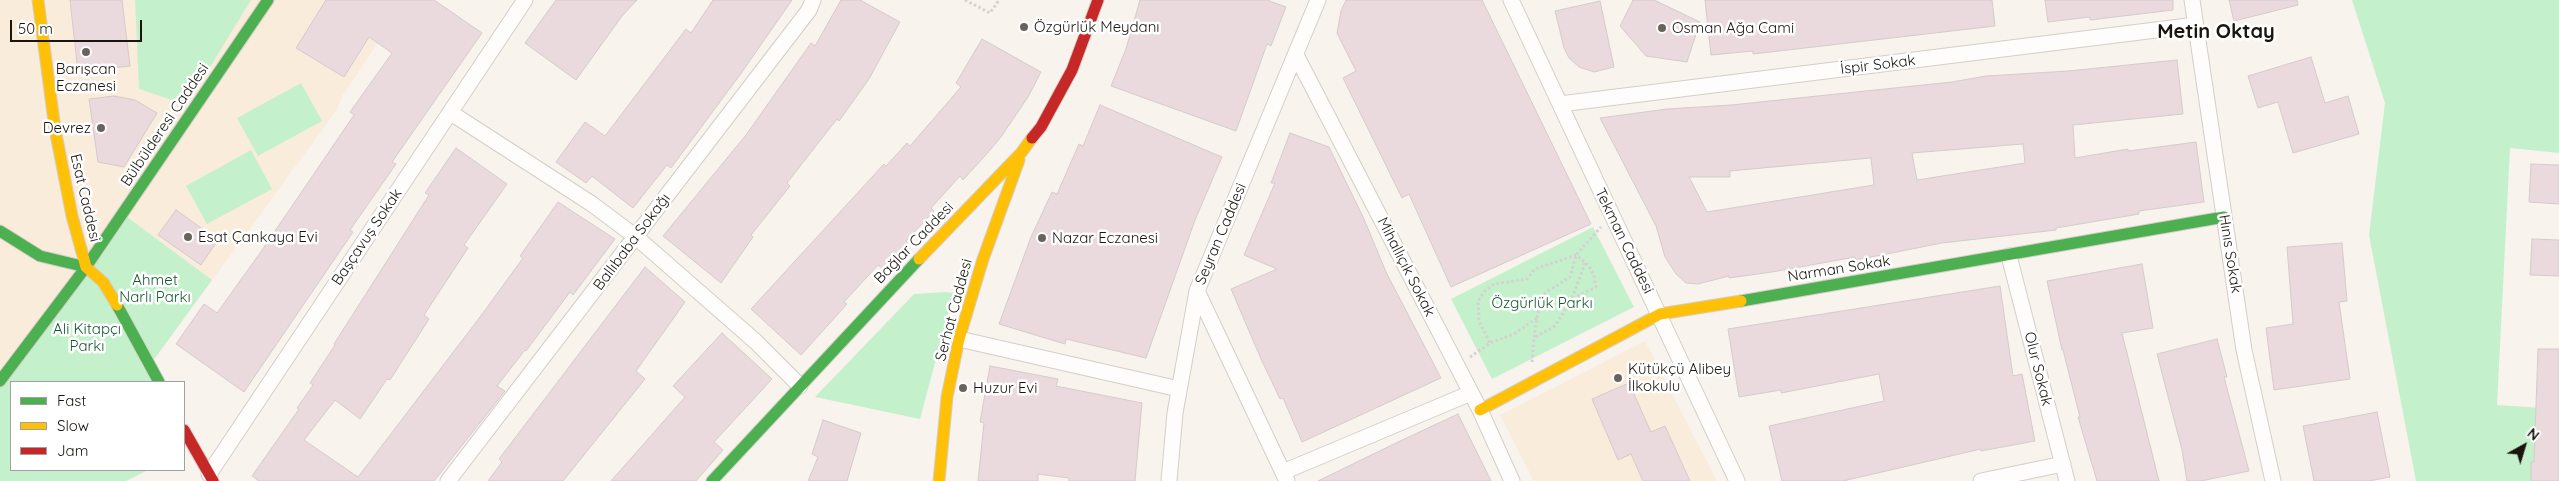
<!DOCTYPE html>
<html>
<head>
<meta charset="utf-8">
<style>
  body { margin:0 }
  #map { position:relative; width:2559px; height:481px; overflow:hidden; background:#f9f3ed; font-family:Quicksand,sans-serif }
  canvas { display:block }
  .legend { position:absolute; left:10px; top:381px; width:175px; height:90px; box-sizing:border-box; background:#fff; border:1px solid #a3a19f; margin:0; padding:6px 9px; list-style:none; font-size:15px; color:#1a150e }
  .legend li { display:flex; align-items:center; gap:10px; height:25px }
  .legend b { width:25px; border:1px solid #a3a19f }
  .north { position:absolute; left:2499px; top:421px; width:50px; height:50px; -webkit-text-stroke:4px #fff; paint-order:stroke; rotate:39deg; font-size:14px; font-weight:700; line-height:20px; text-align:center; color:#1a150e }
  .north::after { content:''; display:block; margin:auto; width:18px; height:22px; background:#1a150e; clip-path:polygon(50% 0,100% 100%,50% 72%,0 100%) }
  .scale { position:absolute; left:10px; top:20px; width:132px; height:22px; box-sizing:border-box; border:2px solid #1a150e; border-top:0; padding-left:6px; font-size:15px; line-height:18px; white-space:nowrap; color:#1a150e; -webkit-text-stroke:4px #fff; paint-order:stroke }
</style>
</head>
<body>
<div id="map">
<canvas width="2559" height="481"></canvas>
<ul class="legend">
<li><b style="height:6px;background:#4caf50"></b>Fast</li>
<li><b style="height:6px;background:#ffc107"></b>Slow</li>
<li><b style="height:6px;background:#c62828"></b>Jam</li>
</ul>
<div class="north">N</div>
<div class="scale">50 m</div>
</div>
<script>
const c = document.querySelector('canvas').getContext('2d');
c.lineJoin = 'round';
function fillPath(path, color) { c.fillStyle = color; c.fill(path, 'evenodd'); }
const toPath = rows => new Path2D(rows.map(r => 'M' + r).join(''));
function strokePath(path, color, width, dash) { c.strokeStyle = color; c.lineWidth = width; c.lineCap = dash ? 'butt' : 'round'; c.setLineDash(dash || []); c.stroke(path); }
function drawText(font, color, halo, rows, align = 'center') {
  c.font = font + ' Quicksand,sans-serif'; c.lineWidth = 5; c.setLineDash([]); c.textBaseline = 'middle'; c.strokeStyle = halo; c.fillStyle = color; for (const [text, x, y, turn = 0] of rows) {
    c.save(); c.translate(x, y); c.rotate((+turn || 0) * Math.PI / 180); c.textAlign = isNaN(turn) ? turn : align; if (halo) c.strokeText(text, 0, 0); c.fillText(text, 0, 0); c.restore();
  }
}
fillPath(toPath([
  [0,0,406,0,343,95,336,111,150,365,0,381],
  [1645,341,1717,481,1534,481,1500,415]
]), '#faecdb');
fillPath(toPath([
  [135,0,251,0,187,105,139,89],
  [2352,0,2559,0,2559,153,2510,148,2497,405,2559,409,2559,481,2416,481,2369,235,2385,103],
  [301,83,322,121,258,156,237,118],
  [251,150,272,189,207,224,186,186],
  [123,214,212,280,150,365,159,382,11,382,11,470,148,470,126,481,0,481,0,381],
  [1593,227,1634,307,1492,379,1451,299],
  [946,292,954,293,920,419,815,397,914,294]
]), '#c4f1cc');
const building = toPath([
  [70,0,122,0,130,66,78,72,70,0],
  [326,0,434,0,482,33,392,162,396,164,350,230,353,232,244,392,176,344,204,304,217,313,260,253,354,115,350,112,392,53,369,37,344,77,296,48,326,0],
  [556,0,637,0,622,16,576,80,525,43,556,0],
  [713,0,792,0,742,72,671,168,667,165,633,208,592,176,586,183,556,162,585,122,605,136,686,29,691,33,713,0],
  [841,0,860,0,900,22,869,79,839,121,837,119,787,183,790,186,751,235,753,237,721,283,663,236,746,135,811,43,815,46,841,0],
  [1140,0,1267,0,1286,7,1271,46,1267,44,1236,131,1111,86,1126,49,1140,0],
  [1346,0,1482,0,1591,224,1451,287,1409,194,1402,198,1343,78,1356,71,1337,33,1341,11,1346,0],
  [1633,0,1654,0,1700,22,1687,62,1646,56,1620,26,1633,0],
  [1705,0,1992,0,1995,26,1753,54,1753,51,1711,55,1705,0],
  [2045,0,2173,0,2173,10,2090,20,2090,17,2048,22,2045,0],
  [2229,0,2297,0,2298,5,2234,21,2229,0],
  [1600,1,1614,67,1594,72,1579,67,1569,58,1564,48,1555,11,1600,1],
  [982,39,1041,72,1028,97,1001,137,984,157,963,180,960,176,931,208,934,211,906,241,908,243,884,270,878,265,844,302,847,304,801,355,751,309,884,164,886,166,907,143,910,146,961,87,956,83,982,39],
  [2311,57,2325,103,2348,96,2359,134,2293,153,2278,102,2258,108,2248,76,2311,57],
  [2177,60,2183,114,2073,125,2075,158,2128,149,2128,151,2196,142,2204,202,2139,211,2139,214,2056,228,2056,230,1942,243,1856,260,1855,257,1772,272,1729,278,1729,276,1698,284,1686,283,1676,274,1665,257,1656,226,1600,118,1667,109,1731,105,1952,82,1986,76,2068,71,2177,60],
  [2023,144,2025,163,1917,180,1912,153,2023,144],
  [1871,158,1874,185,1707,212,1689,177,1730,177,1730,171,1871,158],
  [114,96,135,100,157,113,124,167,98,162,89,99,114,96],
  [1100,105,1222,157,1195,220,1146,358,1066,339,1065,344,999,324,1031,237,1052,192,1057,194,1079,144,1083,146,1100,105],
  [1290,133,1329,147,1364,219,1386,272,1441,378,1302,442,1283,398,1280,399,1261,359,1231,289,1277,269,1244,255,1275,183,1271,183,1290,133],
  [456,148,507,184,464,245,468,248,424,315,429,319,390,380,387,379,360,419,335,400,304,440,358,477,480,317,523,258,520,256,558,202,615,239,573,295,570,292,526,351,525,350,497,386,505,391,434,481,259,481,252,476,299,409,297,408,313,385,310,383,335,345,334,344,429,195,425,193,456,148],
  [2531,164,2559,165,2559,204,2529,202,2531,164],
  [176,210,218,240,201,265,158,235,176,210],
  [2532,239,2559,240,2559,276,2530,275,2532,239],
  [2342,243,2347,301,2339,302,2350,379,2274,390,2266,328,2293,324,2287,247,2342,243],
  [2142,264,2153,328,2122,333,2159,481,2097,481,2078,417,2080,417,2063,350,2062,350,2047,281,2142,264],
  [645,267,685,302,636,371,645,379,563,481,488,481,502,462,499,459,645,267],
  [2000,286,2013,376,2022,374,2035,441,1981,451,1981,449,1843,481,1782,481,1769,426,1884,401,1879,374,1781,393,1781,390,1739,397,1728,329,2000,286],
  [722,333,772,379,714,442,723,450,696,481,611,481,685,397,673,386,722,333],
  [2217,339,2227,377,2224,377,2249,471,2201,481,2187,481,2182,450,2157,354,2217,339],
  [2538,349,2559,349,2559,481,2531,481,2531,462,2534,462,2538,349],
  [990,366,1058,379,1056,386,1142,403,1135,481,1069,481,1069,478,1038,474,1038,481,978,481,984,423,980,422,990,366],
  [1629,383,1651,432,1665,426,1690,481,1643,481,1631,454,1618,460,1592,399,1629,383],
  [2377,412,2390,477,2369,481,2314,481,2303,426,2377,412],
  [1458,414,1491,481,1318,481,1398,442,1458,414],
  [823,420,861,433,847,481,808,481,818,457,812,454,823,420]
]);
fillPath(building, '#ead9dd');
strokePath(building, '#d3cccb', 1);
const street = toPath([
  [1511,0,1737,481],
  [2192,0,2244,350,2273,481],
  [1296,55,1480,410,1512,481],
  [1560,104,2196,25],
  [451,113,592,204,636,237,755,341,800,386],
  [2009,256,2067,481],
  [1197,291,1287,481],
  [959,339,1179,389],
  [1283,472,1471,393],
  [209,474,525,0],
  [448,481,809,10,813,0],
  [1169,481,1175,413,1197,291,1318,0],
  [1981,481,2063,464]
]);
const fast = toPath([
  [0,231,40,256,86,267],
  [1741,301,2224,217],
  [117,305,159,382],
  [0,381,86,267,268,0],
  [712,481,919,259]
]);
const slow = toPath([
  [38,0,55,129,72,216,86,267,103,282,117,305],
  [919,259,1021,153,1032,138],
  [1480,410,1660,314,1741,301],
  [939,481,947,397,959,339,983,259,1019,160]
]);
const jam = toPath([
  [1032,138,1041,127,1072,70,1098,0],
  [184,430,213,481]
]);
strokePath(street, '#d4cec8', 17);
strokePath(fast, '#d4cec8', 13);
strokePath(slow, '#d4cec8', 13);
strokePath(jam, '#d4cec8', 13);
strokePath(toPath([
  [965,0,990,13,999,0],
  [1572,298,1585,263],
  [1537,318,1540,302,1545,293,1570,277,1576,255,1601,227],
  [1470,357,1490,343,1479,321,1478,301,1485,291,1494,284,1527,279,1535,269,1576,255,1589,266,1594,276,1596,287,1572,299,1555,326,1534,338,1537,318,1514,334,1490,343],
  [1532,362,1534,338]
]), '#d4d1cf', 3, [2.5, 2.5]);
strokePath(street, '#fefdfc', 15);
strokePath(fast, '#4caf50', 11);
strokePath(slow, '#ffc107', 11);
strokePath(jam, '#c62828', 11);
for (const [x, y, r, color] of [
  [1024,27,5,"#68635c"],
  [1662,28,5,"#68635c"],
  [86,52,5,"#68635c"],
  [101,128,5,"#68635c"],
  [188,237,5,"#68635c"],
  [1042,238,5,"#68635c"],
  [1618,378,5,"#68635c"],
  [963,388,5,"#68635c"]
]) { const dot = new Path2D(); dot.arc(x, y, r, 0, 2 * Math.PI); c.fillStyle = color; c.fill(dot); strokePath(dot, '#fff', 2); }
drawText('15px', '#1a150e', '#fff', [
  ["Özgürlük Meydanı",1034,27],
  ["Osman Ağa Cami",1672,28],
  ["Barışcan",86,69,"center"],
  ["Eczanesi",86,86,"center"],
  ["Devrez",91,128,"right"],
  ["Esat Çankaya Evi",198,237],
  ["Nazar Eczanesi",1052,238],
  ["Kütükçü Alibey",1628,369],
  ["İlkokulu",1628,386],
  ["Huzur Evi",973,388]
], 'left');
drawText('15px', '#1a150e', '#fff', [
  ["İspir Sokak",1878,65,-7],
  ["Bülbülderesi Caddesi",165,125,-56],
  ["Esat Caddesi",85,198,77],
  ["Seyran Caddesi",1221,234,-67],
  ["Başçavuş Sokak",367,237,-56],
  ["Tekman Caddesi",1624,241,64],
  ["Ballıbaba Sokağı",632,242,-53],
  ["Bağlar Caddesi",914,243,-46],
  ["Hınıs Sokak",2230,254,81],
  ["Mihallıçık Sokak",1406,267,63],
  ["Narman Sokak",1839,269,-9],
  ["Serhat Caddesi",954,310,-75],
  ["Olur Sokak",2038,369,76]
]);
drawText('15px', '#175730', '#fff', [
  ["Ahmet",155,280],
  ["Narlı Parkı",155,297],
  ["Özgürlük Parkı",1542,303],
  ["Ali Kitapçı",87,329],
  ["Parkı",87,346]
]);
drawText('bold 20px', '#1a150e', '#fff', [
  ["Metin Oktay",2216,32]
]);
</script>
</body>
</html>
